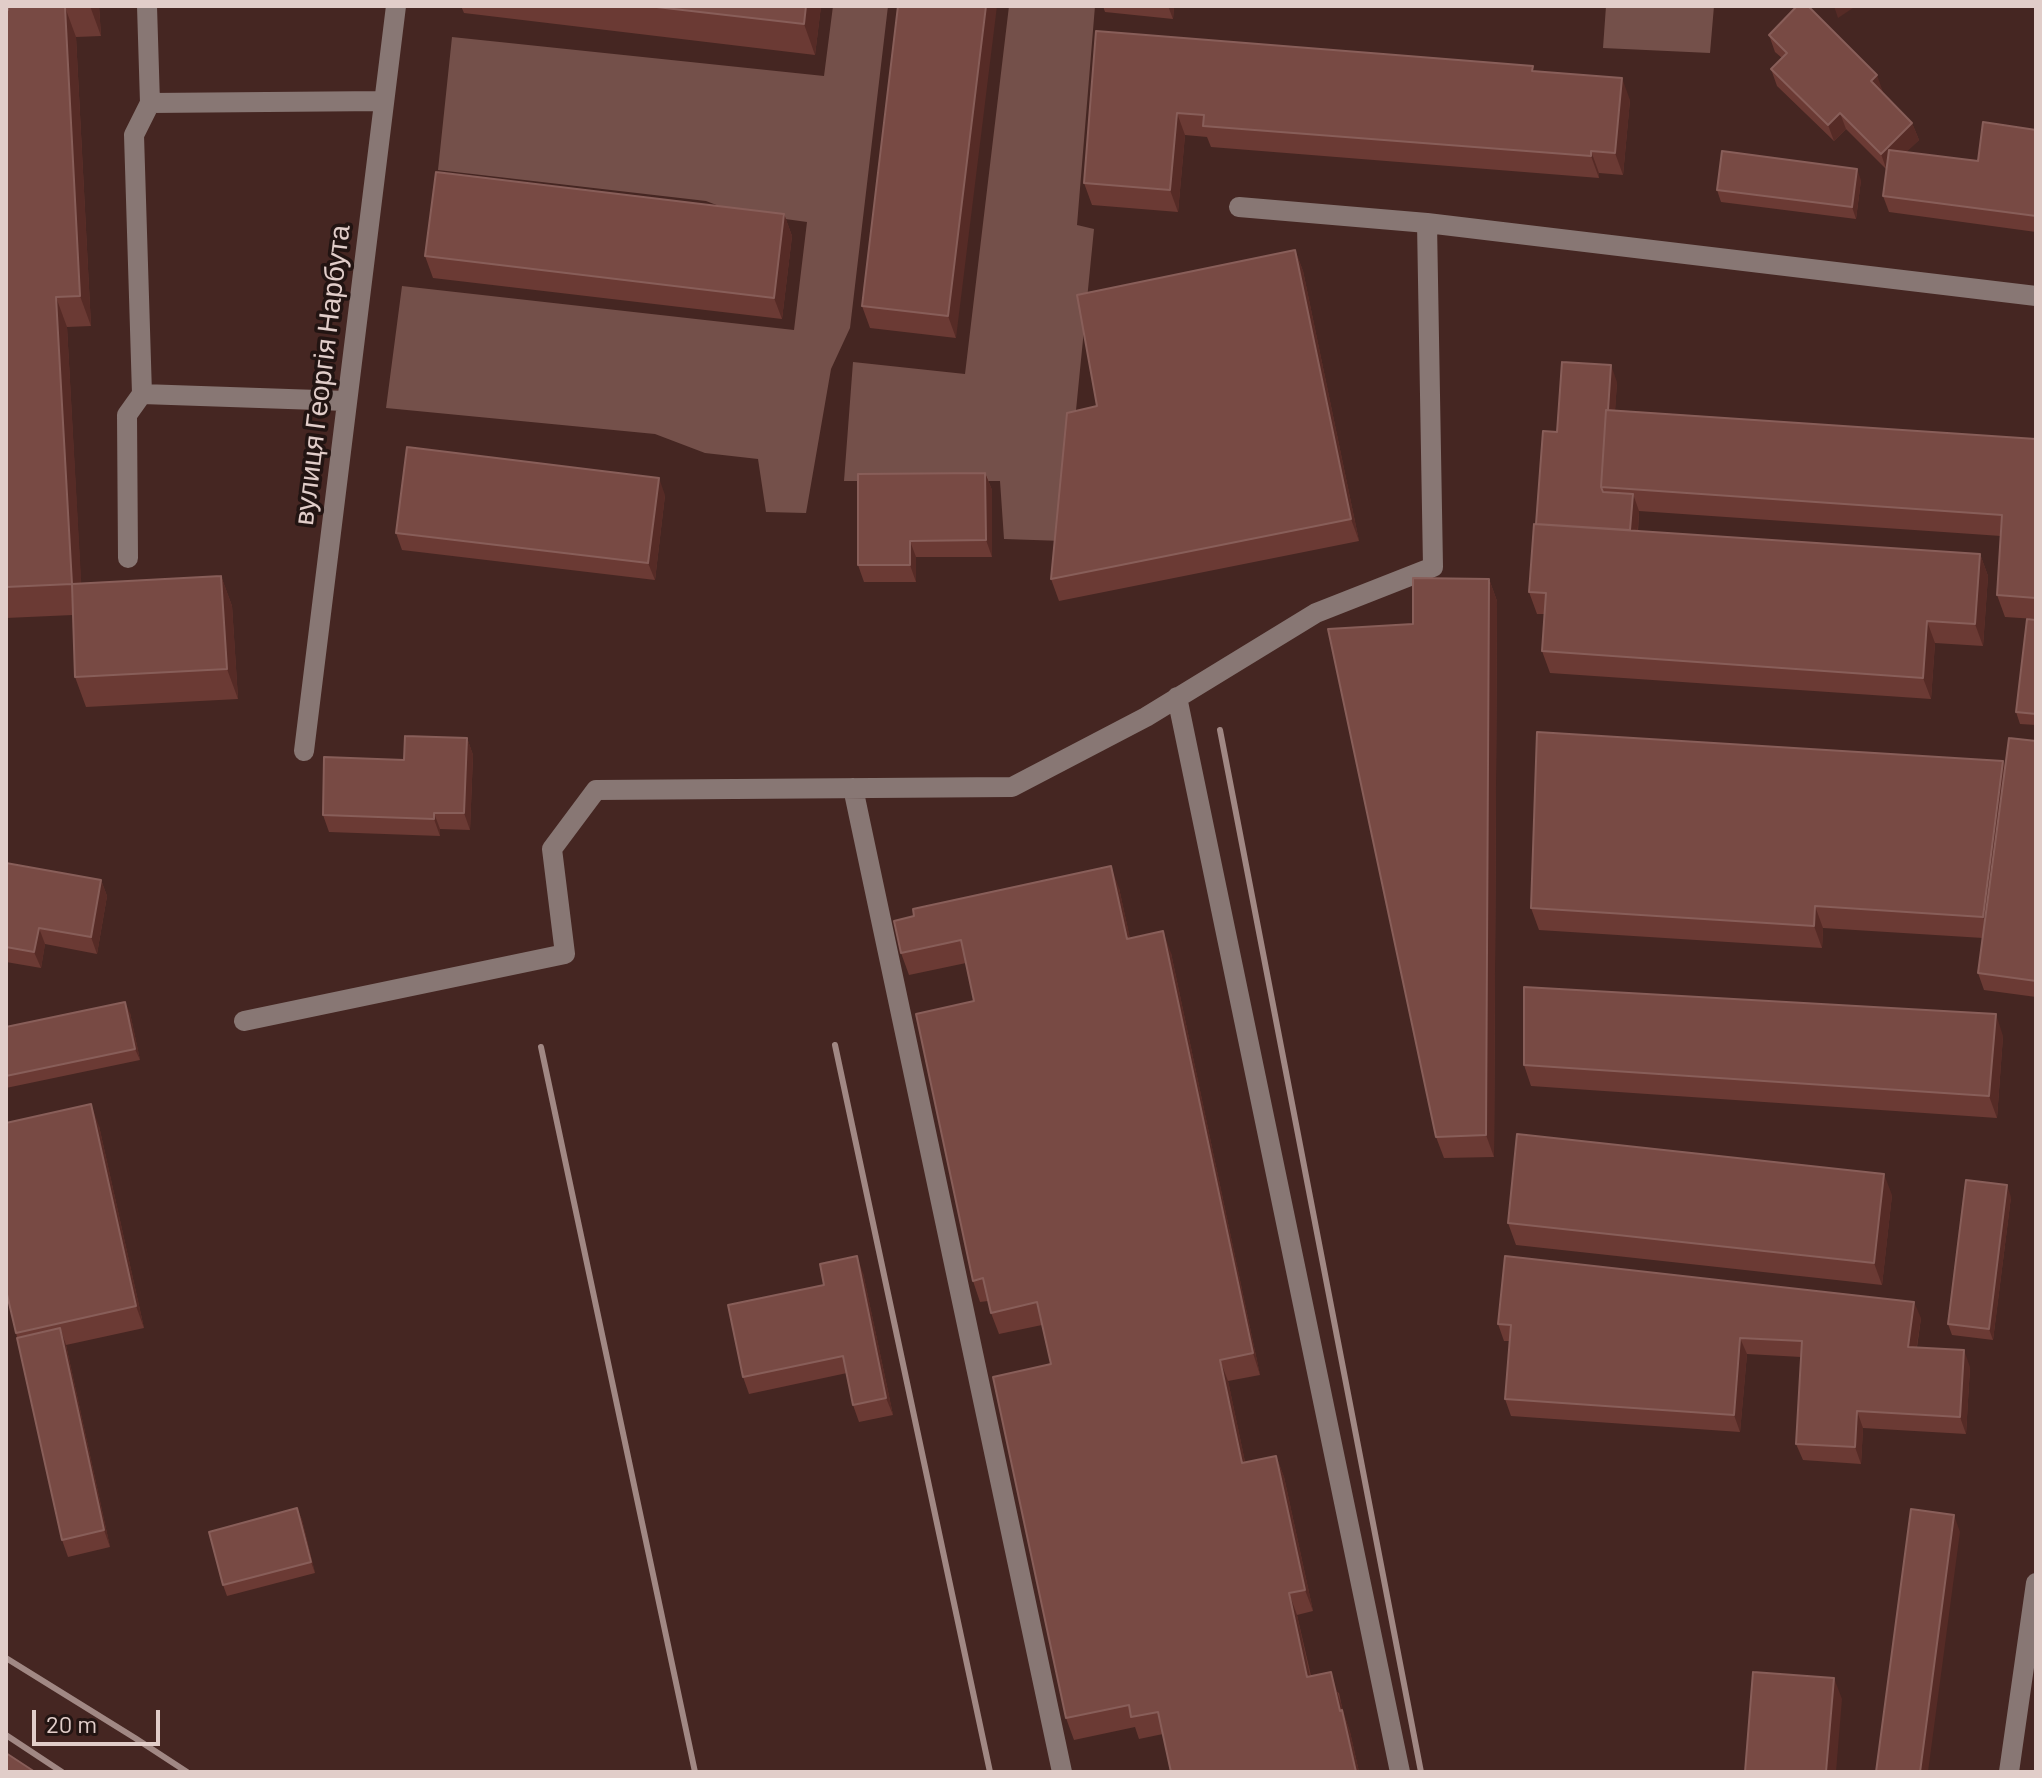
<!DOCTYPE html>
<html>
<head>
<meta charset="utf-8">
<style>
  body { margin:0 }
  #map { position:relative; width:2042px; height:1778px; overflow:hidden; background:#452622; font-family:Barlow,sans-serif }
  canvas { display:block }
  .frame { position:absolute; inset:0; border:8px solid #e1cdc9; pointer-events:none }
  .scale { position:absolute; left:32px; top:1710px; width:128px; height:36px; box-sizing:border-box; border:4px solid #e1cdc9; border-top:0; padding-left:10px; font-size:24px; line-height:28px; white-space:nowrap; color:#e1cdc9; -webkit-text-stroke:6px #221412; paint-order:stroke }
</style>
</head>
<body>
<div id="map">
<canvas width="2042" height="1778"></canvas>
<div class="frame"></div>
<div class="scale">20 m</div>
</div>
<script>
const c = document.querySelector('canvas').getContext('2d');
c.lineJoin = 'round';
function fillPath(path, color) { c.fillStyle = color; c.fill(path, 'evenodd'); }
const toPath = rows => new Path2D(rows.map(r => 'M' + r).join(''));
function strokePath(path, color, width, dash) { c.strokeStyle = color; c.lineWidth = width; c.lineCap = dash ? 'butt' : 'round'; c.setLineDash(dash || []); c.stroke(path); }
function drawText(font, color, halo, rows, align = 'center') {
  c.font = font + ' Barlow,sans-serif'; c.lineWidth = 7; c.setLineDash([]); c.textBaseline = 'middle'; c.strokeStyle = halo; c.fillStyle = color; for (const [text, x, y, turn = 0] of rows) {
    c.save(); c.translate(x, y); c.rotate((+turn || 0) * Math.PI / 180); c.textAlign = isNaN(turn) ? turn : align; if (halo) c.strokeText(text, 0, 0); c.fillText(text, 0, 0); c.restore();
  }
}
fillPath(toPath([
  [833,6,888,6,850,328,831,369,806,513,766,512,758,459,705,453,655,434,386,408,402,286,794,330,807,222,735,212,706,201,438,170,452,37,824,76],
  [1009,6,1095,6,1077,225,1094,229,1063,541,1004,539,1000,481,844,481,853,362,965,374],
  [1606,6,1714,6,1710,53,1603,48]
]), '#74504a');
strokePath(toPath([
  [150,103,384,101],
  [1239,207,1427,223,2036,296],
  [142,394,347,401],
  [128,558,127,415,142,394,134,135,150,103,147,6],
  [1177,697,1400,1772],
  [304,751,396,6],
  [853,788,1062,1772],
  [244,1021,565,954,552,849,596,790,1012,787,1146,717,1316,613,1433,567,1427,223],
  [2009,1772,2036,1583]
]), '#887774', 20);
strokePath(toPath([
  [1220,730,1421,1772],
  [835,1045,990,1772],
  [541,1047,695,1772],
  [6,1658,135,1738,187,1772],
  [6,1735,62,1772]
]), '#a18884', 6);
fillPath(toPath([
  [8,6,99,6,101,36,76,37,91,326,67,327,81,584,221,576,232,606,238,699,86,707,75,677,73,615,6,618,6,10,8,10],
  [461,6,821,6,815,55,464,13],
  [898,6,956,338,870,328,862,306],
  [1103,6,1174,6,1173,19,1105,12],
  [1096,31,1535,72,1630,100,1623,175,1599,173,1599,178,1211,147,1207,137,1185,135,1178,212,1092,205,1084,183],
  [1769,35,1883,92,1882,93,1912,123,1919,140,1906,152,1978,161,2036,130,2036,232,1889,212,1883,196,1887,170,1846,129,1834,141,1777,86,1771,69,1782,58,1775,52],
  [1861,180,1856,219,1721,202,1717,190],
  [784,214,792,236,782,319,433,278,425,256],
  [1295,250,1303,271,1359,541,1059,601,1051,579,1097,406],
  [1617,382,1615,410,2036,439,2036,619,2005,617,1997,595,2001,536,1639,511,1638,531,1980,554,1988,576,1983,646,1935,643,1931,699,1550,673,1542,651,1545,614,1537,614,1529,592,1536,524,1557,432],
  [985,473,992,490,992,557,916,557,916,582,864,582,858,565],
  [665,495,655,580,402,550,396,533],
  [1489,579,1497,601,1494,1157,1444,1158,1436,1137,1413,624],
  [2036,620,2036,725,2020,724,2016,712],
  [467,738,473,755,470,830,440,829,440,836,329,832,323,815,404,760],
  [2036,741,2036,997,1984,990,1978,973,1983,938,1823,928,1822,948,1539,930,1531,908,2005,766],
  [6,863,101,880,107,896,97,954,45,944,41,968,6,962],
  [1119,888,1130,939,1171,953,1260,1375,1228,1381,1245,1462,1276,1456,1284,1477,1313,1611,1297,1615,1311,1676,1339,1693,1343,1712,1350,1732,1359,1772,1171,1772,1163,1734,1139,1739,1135,1727,1074,1740,1066,1718,1051,1364,1042,1325,999,1334,991,1313,988,1301,980,1302,973,1281,974,1001,966,963,909,975,901,953],
  [130,1013,140,1060,6,1088,6,1027],
  [2003,1036,1997,1118,1531,1086,1524,1065],
  [99,1126,144,1328,66,1345,110,1547,68,1557,62,1540,16,1333],
  [1892,1195,1882,1285,1516,1245,1508,1223],
  [2011,1197,1993,1340,1952,1335,1948,1324],
  [863,1273,893,1415,859,1422,853,1405,847,1373,749,1394,743,1377,824,1285],
  [1921,1318,1917,1347,1970,1367,1966,1434,1863,1428,1861,1464,1803,1460,1796,1444,1801,1357,1747,1354,1740,1432,1511,1416,1505,1399,1510,1341,1504,1341,1498,1324],
  [297,1508,302,1520,315,1573,227,1596,223,1585]
]), '#6b3a34');
fillPath(toPath([
  [90,6,99,6,101,36],
  [806,6,821,6,815,55,804,24],
  [986,6,997,6,956,338,948,316],
  [1168,6,1174,6,1173,19],
  [1834,6,1856,6,1838,18],
  [65,7,76,37,91,326,80,296],
  [1877,75,1883,92,1877,98,1871,81],
  [1622,78,1630,100,1623,175,1615,153],
  [1177,113,1185,135,1178,212,1170,190],
  [1840,113,1846,129,1834,141,1828,125],
  [1912,123,1919,140,1887,171,1881,154],
  [1591,151,1599,173,1599,178,1591,156],
  [1857,169,1861,180,1856,219,1852,207],
  [784,214,792,236,782,319,774,298],
  [1295,250,1303,271,1359,541,1351,519],
  [56,297,67,327,83,614,72,584],
  [1611,365,1617,382,1610,488,1603,488],
  [985,473,992,490,992,557,986,540],
  [659,478,665,495,655,580,648,563],
  [1633,494,1639,511,1636,552,1630,535],
  [910,541,916,557,916,582,910,565],
  [1980,554,1988,576,1983,646,1975,624],
  [221,576,232,606,238,699,227,669],
  [1489,579,1497,601,1494,1157,1486,1135],
  [1927,621,1935,643,1931,699,1923,678],
  [467,738,473,755,470,830,464,813],
  [2003,761,2011,783,1991,939,1983,917],
  [434,813,440,829,440,836,434,819],
  [1111,866,1119,888,1135,961,1127,939],
  [101,880,107,896,97,954,91,937],
  [1815,906,1823,928,1822,948,1814,926],
  [39,928,45,944,41,968,34,952],
  [1163,931,1171,953,1260,1375,1253,1353],
  [125,1002,130,1013,140,1060,135,1049],
  [1996,1014,2003,1036,1997,1118,1989,1096],
  [91,1104,99,1126,144,1328,136,1306],
  [1884,1174,1892,1195,1882,1285,1874,1263],
  [2007,1185,2011,1197,1993,1340,1989,1329],
  [857,1256,863,1273,893,1415,886,1398],
  [1914,1302,1921,1318,1914,1364,1908,1347],
  [60,1328,66,1345,110,1547,104,1530],
  [1740,1338,1747,1354,1740,1432,1734,1415],
  [1964,1350,1970,1367,1966,1434,1960,1417],
  [1220,1360,1228,1381,1250,1485,1242,1463],
  [1857,1411,1863,1428,1861,1464,1855,1447],
  [1276,1456,1284,1477,1313,1611,1305,1590],
  [297,1508,302,1520,315,1573,311,1562],
  [1954,1515,1960,1532,1928,1772,1920,1772],
  [1289,1593,1297,1615,1315,1699,1307,1677],
  [1331,1672,1350,1732,1359,1772,1356,1772,1340,1711],
  [1834,1678,1842,1699,1836,1772,1826,1772]
]), '#562b26');
const building = toPath([
  [8,6,81,6,65,7,80,296,56,297,72,584,6,587,6,10,8,10,8,6],
  [648,6,806,6,804,24,648,6],
  [898,6,986,6,948,316,862,306,898,6],
  [1797,6,1808,6,1877,75,1871,81,1912,123,1881,154,1840,113,1828,125,1771,69,1787,53,1769,35,1797,6],
  [1096,31,1533,66,1532,71,1622,78,1615,153,1591,151,1591,156,1203,126,1204,115,1177,113,1170,190,1084,183,1096,31],
  [1983,122,2036,130,2036,216,1883,196,1889,150,1978,161,1983,122],
  [1722,151,1857,169,1852,207,1717,190,1722,151],
  [436,172,784,214,774,298,425,256,436,172],
  [1295,250,1351,519,1051,579,1067,413,1097,406,1077,295,1295,250],
  [1562,362,1611,365,1608,410,1606,410,1601,487,1603,492,1633,494,1630,530,1536,524,1543,431,1557,432,1562,362],
  [1606,410,2036,439,2036,598,1997,595,2002,515,1601,487,1606,410],
  [407,447,659,478,648,563,396,533,407,447],
  [985,473,986,540,910,541,910,565,858,565,858,474,985,473],
  [1534,524,1980,554,1975,624,1927,621,1923,678,1542,651,1546,593,1529,592,1534,524],
  [221,576,227,669,75,677,72,584,221,576],
  [1413,578,1489,579,1486,1135,1436,1137,1328,629,1413,624,1413,578],
  [2027,619,2036,620,2036,714,2016,712,2027,619],
  [1537,732,2003,761,1983,917,1815,906,1814,926,1531,908,1537,732],
  [405,736,467,738,464,813,434,813,434,819,323,815,324,757,404,760,405,736],
  [2009,738,2036,741,2036,981,1978,973,2009,738],
  [6,863,101,880,91,937,39,928,34,952,6,947,6,863],
  [1111,866,1127,939,1163,931,1253,1353,1220,1360,1242,1463,1276,1456,1305,1590,1289,1593,1307,1677,1331,1672,1340,1711,1342,1710,1356,1772,1171,1772,1158,1712,1131,1717,1129,1705,1066,1718,993,1377,1051,1364,1037,1302,991,1313,983,1278,973,1281,916,1014,974,1001,961,940,901,953,894,921,914,916,913,909,1111,866],
  [1524,987,1996,1014,1989,1096,1524,1065,1524,987],
  [125,1002,135,1049,6,1076,6,1027,125,1002],
  [91,1104,136,1306,16,1333,6,1290,6,1123,91,1104],
  [1517,1134,1884,1174,1874,1263,1508,1223,1517,1134],
  [1966,1180,2007,1185,1989,1329,1948,1324,1966,1180],
  [857,1256,886,1398,853,1405,843,1356,743,1377,728,1305,824,1285,820,1264,857,1256],
  [1505,1256,1914,1302,1908,1347,1964,1350,1960,1417,1857,1411,1855,1447,1796,1444,1802,1341,1740,1338,1734,1415,1505,1399,1511,1325,1498,1324,1505,1256],
  [60,1328,104,1530,62,1540,17,1338,60,1328],
  [297,1508,311,1562,223,1585,209,1532,297,1508],
  [1911,1509,1954,1515,1920,1772,1876,1772,1911,1509],
  [1753,1672,1834,1678,1826,1772,1745,1772,1753,1672],
  [6,1753,35,1772,6,1772,6,1753]
]);
fillPath(building, '#784a44');
strokePath(building, '#885e59', 2);
drawText('28px', '#e1cdc9', '#221412', [
  ["вулиця Георгія Нарбута",322,375,-83]
]);
</script>
</body>
</html>
